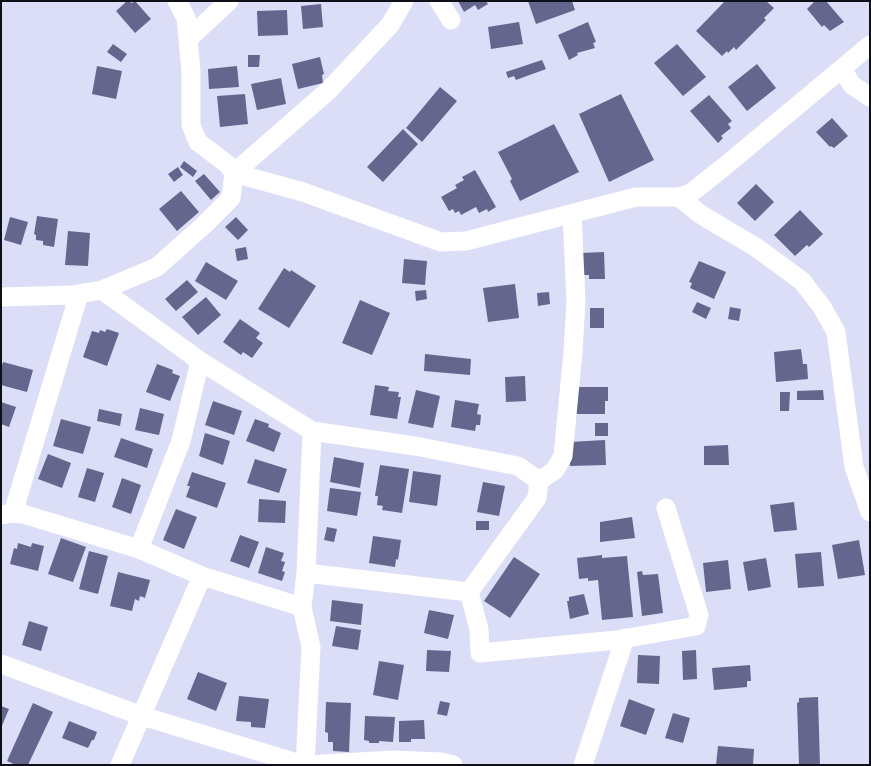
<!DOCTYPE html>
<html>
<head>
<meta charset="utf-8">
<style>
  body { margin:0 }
  #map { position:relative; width:871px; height:766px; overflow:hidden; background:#dcddf7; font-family:Raleway,sans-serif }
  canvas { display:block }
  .frame { position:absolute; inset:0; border:2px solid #0f0f18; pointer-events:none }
</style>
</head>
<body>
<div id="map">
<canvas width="871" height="766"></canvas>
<div class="frame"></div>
</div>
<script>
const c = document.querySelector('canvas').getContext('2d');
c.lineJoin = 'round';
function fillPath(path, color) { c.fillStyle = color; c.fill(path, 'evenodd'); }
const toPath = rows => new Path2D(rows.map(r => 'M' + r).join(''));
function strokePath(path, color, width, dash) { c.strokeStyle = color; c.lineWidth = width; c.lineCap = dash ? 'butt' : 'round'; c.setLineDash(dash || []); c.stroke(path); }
fillPath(toPath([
  [127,1,132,3,135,1,151,19,135,33,116,11],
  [458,1,486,1,488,4,478,10,475,5,464,12],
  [528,1,572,1,575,10,536,24],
  [725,1,766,1,774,8,764,18,766,20,736,50,734,47,728,53,727,51,722,56,696,31],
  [815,1,826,1,844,22,830,31,824,25,822,27,807,9],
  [321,4,323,27,303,29,301,6],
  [287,10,288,35,258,36,257,11],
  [519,22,523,44,491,49,488,27],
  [588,22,596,42,593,43,595,48,577,53,578,55,569,60,558,35],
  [113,44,127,54,121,62,107,52],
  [677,44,706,77,683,96,654,63],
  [248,55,260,55,259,67,248,67],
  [320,57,324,74,322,75,323,83,298,89,292,64],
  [542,60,546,69,516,80,514,76,508,78,506,72],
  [757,64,776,88,747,111,728,87],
  [97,66,122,71,116,99,92,94],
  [237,66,239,87,209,89,208,69],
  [281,78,286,104,257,110,251,84],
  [440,87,457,101,422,142,406,128],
  [245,94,248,124,220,127,217,96],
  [621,94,654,160,609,182,579,114],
  [709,95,732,121,728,124,731,128,721,136,723,138,718,143,690,111],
  [832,118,848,136,834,148,831,146,830,147,816,132],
  [554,124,579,172,520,201,510,181,512,179,498,152],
  [403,129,418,144,383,182,367,167],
  [184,161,197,171,193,177,180,167],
  [178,167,183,175,174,182,168,174],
  [475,170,496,207,488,212,487,209,479,213,476,207,461,215,459,211,455,213,453,209,449,211,441,197,457,188,455,185,464,180,462,177],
  [204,174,220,192,211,200,195,181],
  [756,184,774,202,755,221,737,203],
  [181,191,199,212,177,231,159,209],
  [800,210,823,234,809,247,807,245,795,256,774,235],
  [37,216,58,219,54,247,43,245,43,241,36,240,36,235,34,234],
  [10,217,28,222,21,245,4,240],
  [236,217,248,230,238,240,225,227],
  [68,231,90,233,88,266,65,265],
  [246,247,248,259,237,261,235,249],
  [604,252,605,279,589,279,589,275,582,275,581,253],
  [404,259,427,261,425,285,402,283],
  [699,261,726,272,714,299,690,288,692,283,689,282],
  [206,262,238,281,226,300,195,281],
  [284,268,290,272,291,270,316,286,289,328,258,309],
  [187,280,198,292,176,311,165,299],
  [515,284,519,318,488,322,483,288],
  [426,290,427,299,416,301,415,291],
  [549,292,550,304,538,306,537,293],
  [206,297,221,315,198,335,182,317],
  [360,300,390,313,372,355,342,343],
  [697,302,711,308,706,319,692,312],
  [730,307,741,309,739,321,728,319],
  [590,308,604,308,604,328,590,328],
  [240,319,260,333,256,338,263,343,252,358,243,352,241,355,223,342],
  [107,329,119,333,107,366,83,357,92,331,99,333,100,330,105,332],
  [801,349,803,364,807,364,808,379,776,382,774,352],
  [425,354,471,359,470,375,424,371],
  [3,362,33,370,27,392,1,385,1,369],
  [157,364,173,370,172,373,180,376,170,401,146,392],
  [525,376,526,401,506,402,505,377],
  [375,385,389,387,388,391,399,392,398,397,401,397,397,419,370,415],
  [572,387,608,387,608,401,605,401,605,414,572,414],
  [416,390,440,396,433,428,408,423],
  [823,390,824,400,797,400,797,391],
  [780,392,790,392,789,411,780,411],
  [455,400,479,404,477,414,481,415,480,425,476,425,475,431,451,427],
  [213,401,242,411,234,435,205,425],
  [1,402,16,407,9,427,1,424],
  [140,408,164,414,159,435,135,430],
  [99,409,122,414,120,426,97,421],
  [61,419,91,427,83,454,53,446],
  [255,419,269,424,268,427,281,433,274,452,246,441],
  [595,423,608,423,608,436,595,436],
  [205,433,230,441,223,465,199,456],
  [121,438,153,449,147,468,114,457],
  [605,440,606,465,570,466,569,442],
  [728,445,729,465,704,465,704,446],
  [48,454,71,463,62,488,38,479],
  [334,457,364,463,360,488,330,482],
  [255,459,287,469,279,493,247,483],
  [380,465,409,469,402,513,382,510,383,506,377,505,378,496,375,496],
  [87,468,104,473,95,502,78,497],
  [413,471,441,475,437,506,409,502],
  [192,472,226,483,217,508,186,497,190,486,187,486],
  [122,478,141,485,131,514,112,507],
  [483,482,505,486,499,516,477,512],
  [330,488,361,492,357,516,327,511],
  [259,499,286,501,285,523,258,522],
  [794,502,797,530,774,532,770,505],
  [176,509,197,517,184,549,163,540],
  [632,517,635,538,600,542,600,522],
  [476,521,489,521,489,530,476,530],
  [327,527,337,529,334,542,324,540],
  [240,535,259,542,249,568,230,561],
  [373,536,401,540,398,560,396,559,395,567,369,563],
  [61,538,86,547,73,582,48,574],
  [859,540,865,575,838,579,832,545],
  [18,543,31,547,32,543,44,546,38,571,10,564,14,548,17,549],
  [266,547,284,553,281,561,285,562,282,571,285,572,282,581,258,573],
  [89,551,108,556,98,594,79,589],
  [821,552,824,586,798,588,795,554],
  [602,555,602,558,627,556,633,617,602,620,598,580,588,581,588,578,579,579,577,558],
  [514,557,540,574,510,618,484,601],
  [766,558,771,587,748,591,743,562],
  [728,560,731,589,706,592,703,563],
  [642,571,643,575,658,574,663,613,642,616,637,572],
  [118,572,150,580,145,598,140,596,139,601,135,599,132,611,110,606],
  [584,594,589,614,570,619,567,601,569,601,569,597],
  [332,600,363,604,361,625,330,621],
  [429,610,454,615,448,639,424,633],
  [29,621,48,627,41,651,22,645],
  [336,626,361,630,358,650,332,646],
  [427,650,451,651,449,672,426,671],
  [696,650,697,679,683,680,682,651],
  [638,655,660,656,659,684,637,683],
  [379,661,404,665,398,700,373,695],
  [750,665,751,681,747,681,747,687,714,690,712,668],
  [198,672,227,683,216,711,187,699],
  [239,696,269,699,265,728,251,727,251,722,236,721],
  [818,697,820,765,799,765,797,703,799,702,799,698],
  [629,699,655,709,646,735,620,726],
  [440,701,450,703,447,716,437,714],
  [326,702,351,703,349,752,333,751,333,742,328,742,328,733,325,732],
  [33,703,53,712,28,765,16,765,7,761],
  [1,706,9,709,1,728],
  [673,713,690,718,683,743,665,738],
  [365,716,395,717,393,742,379,741,379,743,369,743,369,741,364,740],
  [424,720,425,739,411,739,411,742,399,742,399,721],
  [69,721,97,732,94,740,92,740,88,748,62,738],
  [718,746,754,749,753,765,716,765]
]), '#65668e');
strokePath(toPath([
  [404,1,390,25,329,90,234,173,303,192,441,242,466,241,636,197,679,197,691,193,725,166,870,45],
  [439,1,451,20],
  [188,39,229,1],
  [842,69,852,85,870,97],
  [679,197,700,214,757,248,802,281,822,307,836,332,854,467,870,512],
  [102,290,200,361,312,431],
  [1,297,72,295,102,290,157,267,204,225,231,198,234,173,227,164,198,142,191,125,191,72,186,18,177,1],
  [200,361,181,441,139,549,202,576],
  [539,481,555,470,563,456,573,352,576,301,572,214],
  [13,513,79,294],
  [1,515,13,513,23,514,139,549],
  [306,573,469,592],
  [302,607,306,573,312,431,415,446,518,466,539,481,537,498,469,592,479,629,480,653,617,640,696,626,699,615,666,508],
  [1,664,142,716,304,765],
  [120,765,202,576,302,607,311,647,305,765],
  [307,765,393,760,441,762,453,765],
  [583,765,625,638]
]), '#fff', 19);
</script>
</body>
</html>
